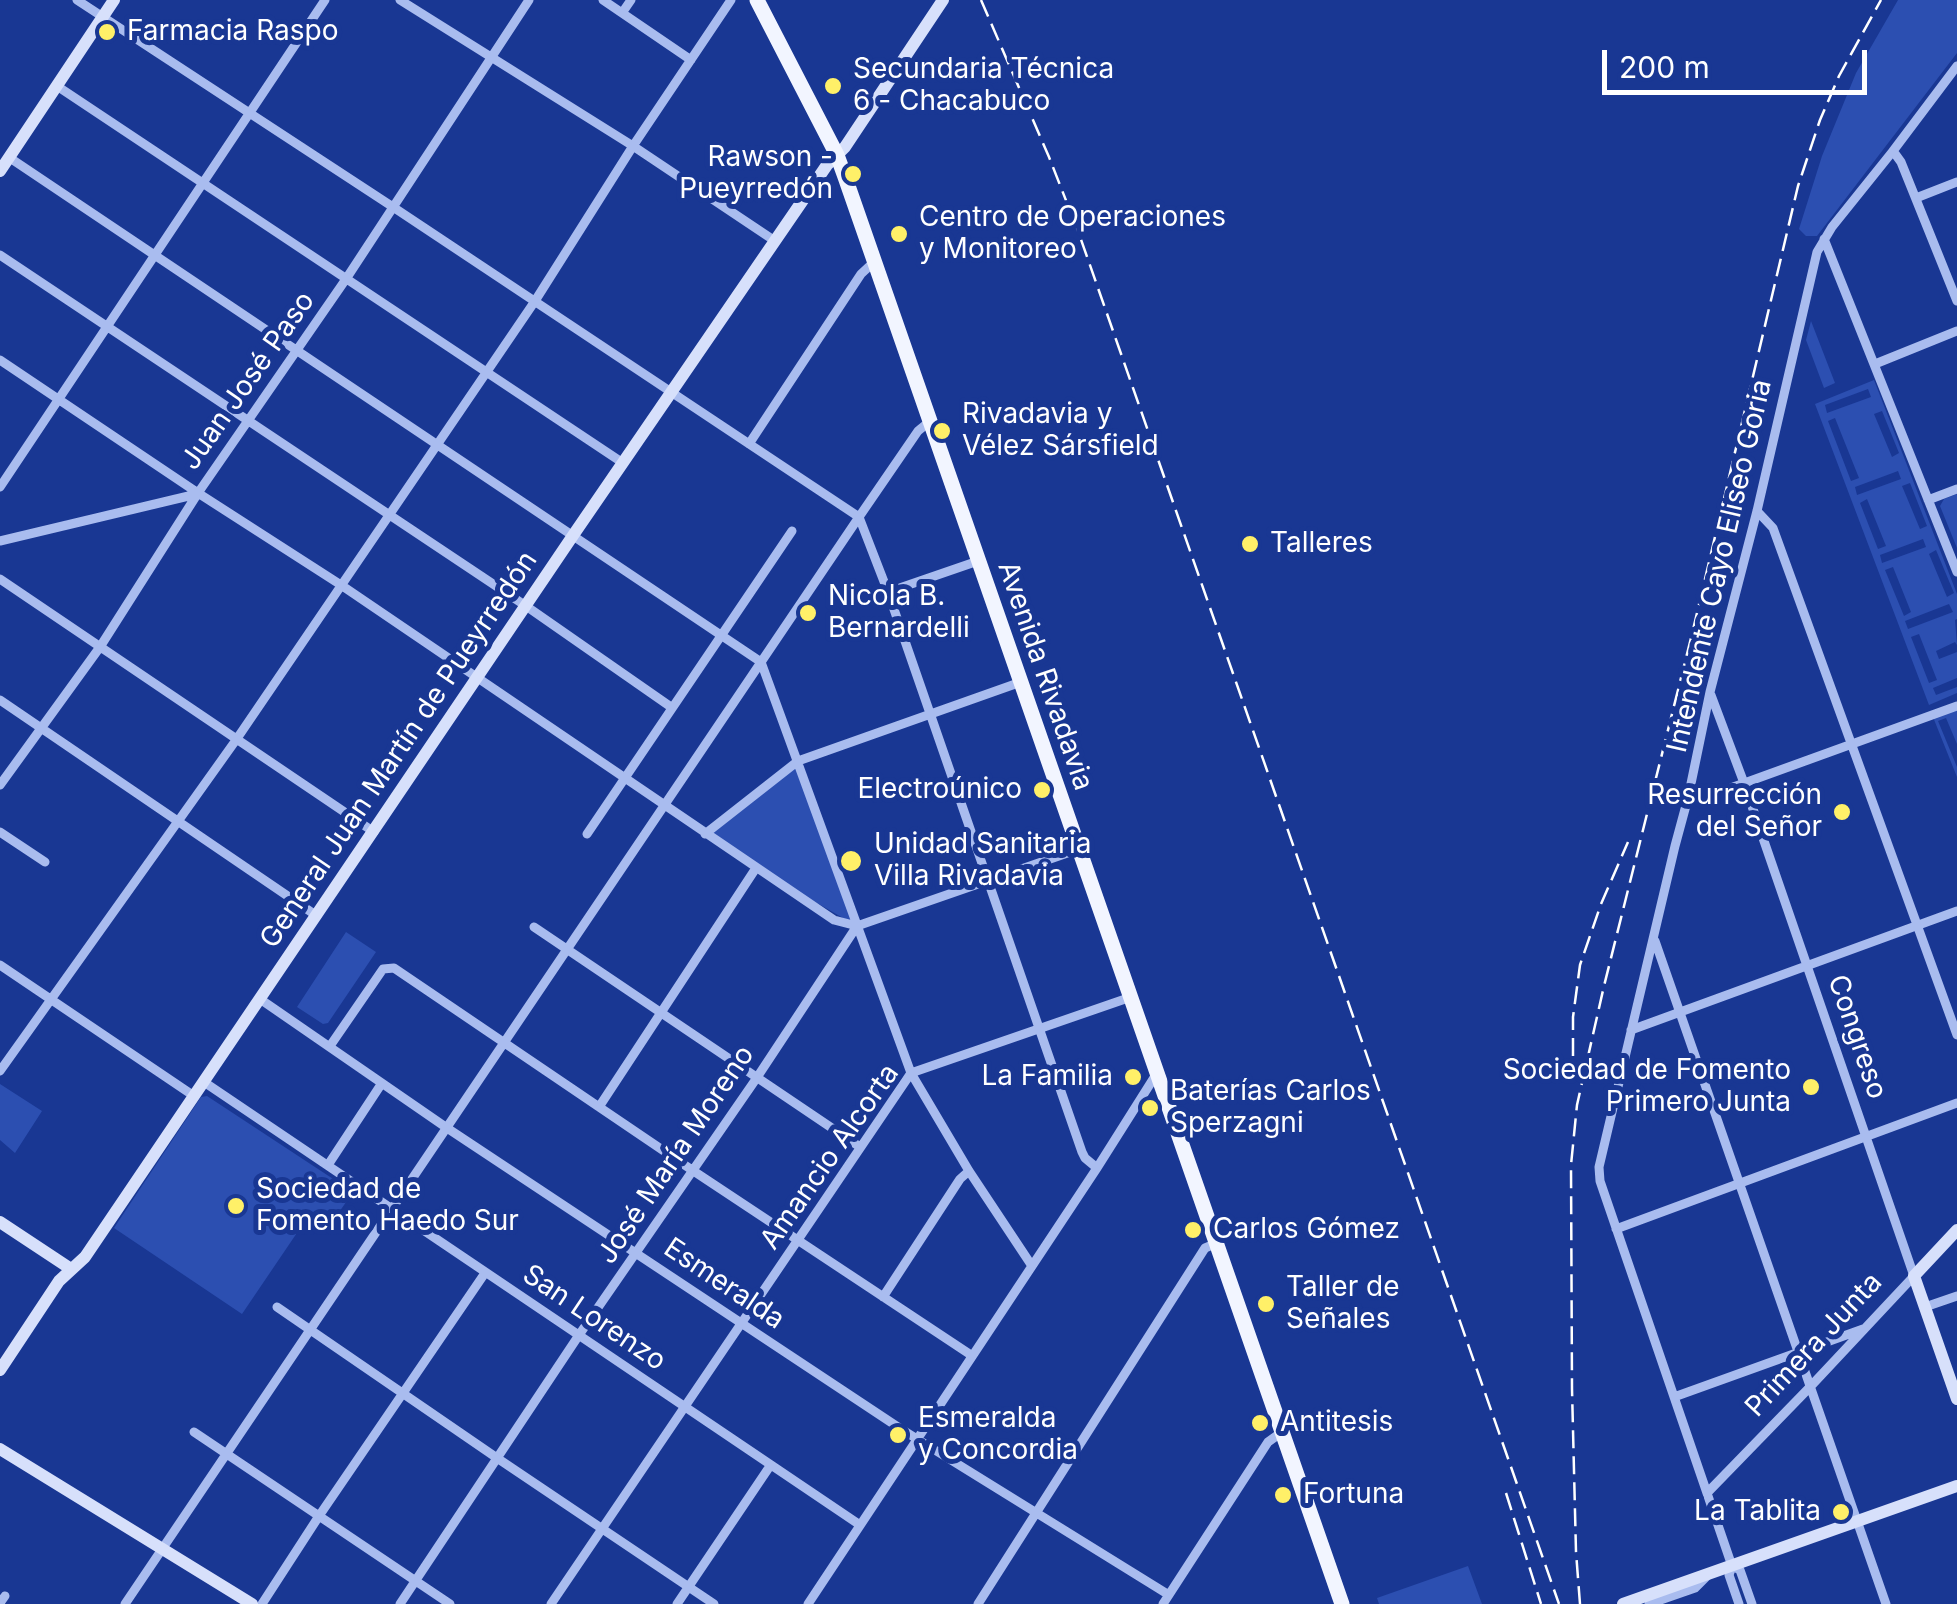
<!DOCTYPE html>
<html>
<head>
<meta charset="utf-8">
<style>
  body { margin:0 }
  #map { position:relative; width:1957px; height:1604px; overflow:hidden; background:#193793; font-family:Inter,sans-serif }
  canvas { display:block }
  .scale { position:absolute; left:1602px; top:50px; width:265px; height:45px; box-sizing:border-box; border:5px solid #fff; border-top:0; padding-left:12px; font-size:30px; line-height:35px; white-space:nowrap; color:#fff; -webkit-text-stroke:8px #193793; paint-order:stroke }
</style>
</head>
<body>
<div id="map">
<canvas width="1957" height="1604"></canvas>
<div class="scale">200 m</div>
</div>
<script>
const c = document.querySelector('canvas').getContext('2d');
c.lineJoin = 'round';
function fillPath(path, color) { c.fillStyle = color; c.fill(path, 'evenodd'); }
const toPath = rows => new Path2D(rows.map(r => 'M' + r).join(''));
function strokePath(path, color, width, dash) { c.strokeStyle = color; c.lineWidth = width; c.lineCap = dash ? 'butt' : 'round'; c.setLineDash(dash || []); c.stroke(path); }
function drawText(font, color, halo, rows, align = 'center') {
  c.font = font + ' Inter,sans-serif'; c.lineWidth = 10; c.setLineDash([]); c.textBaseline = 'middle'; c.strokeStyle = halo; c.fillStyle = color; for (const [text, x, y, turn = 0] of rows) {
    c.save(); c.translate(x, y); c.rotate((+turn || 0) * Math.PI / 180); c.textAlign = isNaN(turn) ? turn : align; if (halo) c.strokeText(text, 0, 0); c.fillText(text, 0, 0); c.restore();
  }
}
fillPath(toPath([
  [1898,0,1957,0,1957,53,1817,236,1806,236,1799,229,1822,156,1856,73],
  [1811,321,1835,383,1824,388,1806,340],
  [1874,380,1957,594,1957,619,1955,620,1957,645,1955,642,1936,651,1939,659,1957,652,1957,678,1933,688,1936,695,1957,687,1957,693,1929,705,1815,404],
  [1868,389,1871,397,1827,413,1825,405],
  [1882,411,1899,453,1892,457,1874,414],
  [1835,418,1859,478,1851,481,1828,421],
  [1898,471,1901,479,1857,495,1855,487],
  [1910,483,1927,526,1920,529,1902,486],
  [1867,499,1886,546,1878,549,1860,503],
  [1923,539,1926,547,1882,563,1880,555],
  [1936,550,1954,593,1947,597,1929,554],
  [1893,567,1911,612,1904,616,1885,570],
  [1949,604,1953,612,1908,629,1905,621],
  [1919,634,1937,680,1929,683,1911,637],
  [1957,494,1957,548,1940,506,1944,499],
  [1957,708,1957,744,1946,718,1938,721,1957,767,1957,777,1933,717],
  [798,761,857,926,756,868,705,834],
  [346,932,376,952,328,1023,323,1024,297,1007],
  [0,1084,42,1111,15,1153,0,1140],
  [207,1096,353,1192,324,1234,305,1221,242,1314,114,1228,201,1097],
  [1468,1566,1482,1604,1379,1604,1377,1598]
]), '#2c4fb1');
strokePath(toPath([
  [77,0,393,207,859,517,888,592,1082,1152,1085,1158,1097,1168],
  [400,0,633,146,775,241],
  [603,0,691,60],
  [622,13,631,0],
  [57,86,623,463],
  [1893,151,1901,162,1957,301],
  [10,158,761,662,911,1073,969,1171,1032,1266],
  [1916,198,1957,182],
  [1824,239,1957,572],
  [0,255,526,606,671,707],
  [0,360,198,493,341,585,834,920,857,926],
  [1875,364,1957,331],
  [749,444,861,274,875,261],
  [0,487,325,0],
  [1928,500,1957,489],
  [1757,511,1773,528,1957,1035],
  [0,541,197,494],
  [0,579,374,832],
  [888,592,978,561],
  [0,700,317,916],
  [0,785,100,647,198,493,346,279,529,0],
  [1688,798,1703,798,1957,706],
  [0,832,45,862],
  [587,834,792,531],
  [705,834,798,761,1021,682],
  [534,927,860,1147],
  [1655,941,1886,1604],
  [0,965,194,1096],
  [260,999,447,1128,901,1429,1169,1595],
  [1631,1030,1957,911],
  [330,1046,383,969,394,968,692,1170,971,1355],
  [0,1071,236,740,535,301,633,146,731,0],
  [204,1082,860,1525],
  [599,1107,756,868],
  [328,1165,382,1083],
  [1616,1229,1957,1103],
  [883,1297,960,1179,969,1171],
  [277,1307,497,1458,714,1604],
  [1925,1307,1957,1296],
  [1674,1397,1863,1329],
  [194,1432,450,1604],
  [1707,1493,1810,1387,1914,1276,1744,783,1711,695],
  [1732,1566,1740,1570,1752,1604],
  [0,1603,5,1596],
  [125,1604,859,517,918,431,929,422],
  [262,1604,319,1516,485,1273],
  [400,1604,579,1335,756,1079,857,926,1079,849],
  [551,1604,911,1073,1131,997],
  [677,1604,770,1466],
  [808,1604,1097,1168,1157,1073],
  [978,1604,1205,1248,1217,1243],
  [1163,1604,1268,1442,1282,1432],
  [1649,1604,1695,1588,1708,1575],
  [1739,1604,1729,1575,1732,1566,1600,1181,1599,1167,1675,846,1688,798,1710,692,1757,511,1817,252,1832,227,1893,151,1957,66]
]), '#a9bcef', 9);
strokePath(toPath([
  [0,171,114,0],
  [0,1222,71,1269],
  [1957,1230,1914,1276,1957,1399],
  [0,1370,59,1281,85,1257,574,534,827,165,845,147,943,0],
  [0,1449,252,1604],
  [1623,1604,1957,1486]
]), '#d7e0fb', 12);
strokePath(toPath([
  [757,0,837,155,845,177,1342,1604]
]), '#f2f5ff', 15);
strokePath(toPath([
  [981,0,1049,157,1078,231,1559,1604],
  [1573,1082,1573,1017,1580,965,1601,904,1628,842],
  [1506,1493,1541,1604],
  [1580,1604,1576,1552,1572,1389,1571,1165,1577,1105,1604,986,1692,634,1798,186,1820,120,1839,76,1881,0]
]), '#fff', 2.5, [18, 8]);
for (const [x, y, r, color] of [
  [107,32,10,"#fff068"],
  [833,86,10,"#fff068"],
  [853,174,10,"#fff068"],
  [899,234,10,"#fff068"],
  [942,431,10,"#fff068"],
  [1250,544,10,"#fff068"],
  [808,613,10,"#fff068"],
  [1042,790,10,"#fff068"],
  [1842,812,10,"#fff068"],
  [851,861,12,"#fff068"],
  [1133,1077,10,"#fff068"],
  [1811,1087,10,"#fff068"],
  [1150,1108,10,"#fff068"],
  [236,1206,10,"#fff068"],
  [1193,1230,10,"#fff068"],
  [1266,1304,10,"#fff068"],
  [1260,1423,10,"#fff068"],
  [898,1435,10,"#fff068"],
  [1283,1495,10,"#fff068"],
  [1841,1512,10,"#fff068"]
]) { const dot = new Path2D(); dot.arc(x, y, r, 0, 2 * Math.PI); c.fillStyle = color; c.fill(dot); strokePath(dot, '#193793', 4); }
drawText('28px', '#fff', '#193793', [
  ["Farmacia Raspo",127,32],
  ["Secundaria Técnica",853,70],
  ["6 - Chacabuco",853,102],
  ["Rawson -",833,158,"right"],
  ["Pueyrredón",833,190,"right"],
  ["Centro de Operaciones",919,218],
  ["y Monitoreo",919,250],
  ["Rivadavia y",962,415],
  ["Vélez Sársfield",962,447],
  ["Talleres",1270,544],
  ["Nicola B.",828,597],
  ["Bernardelli",828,629],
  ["Electroúnico",1022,790,"right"],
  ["Resurrección",1822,796,"right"],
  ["del Señor",1822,828,"right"],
  ["Unidad Sanitaria",874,845],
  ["Villa Rivadavia",874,877],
  ["Sociedad de Fomento",1791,1071,"right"],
  ["Primero Junta",1791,1103,"right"],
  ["La Familia",1113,1077,"right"],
  ["Baterías Carlos",1170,1092],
  ["Sperzagni",1170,1124],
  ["Sociedad de",256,1190],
  ["Fomento Haedo Sur",256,1222],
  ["Carlos Gómez",1213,1230],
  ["Taller de",1286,1288],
  ["Señales",1286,1320],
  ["Esmeralda",918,1419],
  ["y Concordia",918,1451],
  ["Antitesis",1280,1423],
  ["Fortuna",1303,1495],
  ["La Tablita",1821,1512,"right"]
], 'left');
drawText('28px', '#fff', '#193793', [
  ["Juan José Paso",248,381,-55],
  ["Intendente Cayo Eliseo Goria",1720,566,-77],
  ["Avenida Rivadavia",1045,676,71],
  ["General Juan Martín de Pueyrredón",399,750,-56],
  ["Congreso",1857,1037,71],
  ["José María Moreno",676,1155,-56],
  ["Amancio Alcorta",830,1157,-55],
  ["Esmeralda",724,1284,34],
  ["San Lorenzo",594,1318,34],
  ["Primera Junta",1814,1345,-47]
]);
</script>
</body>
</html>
